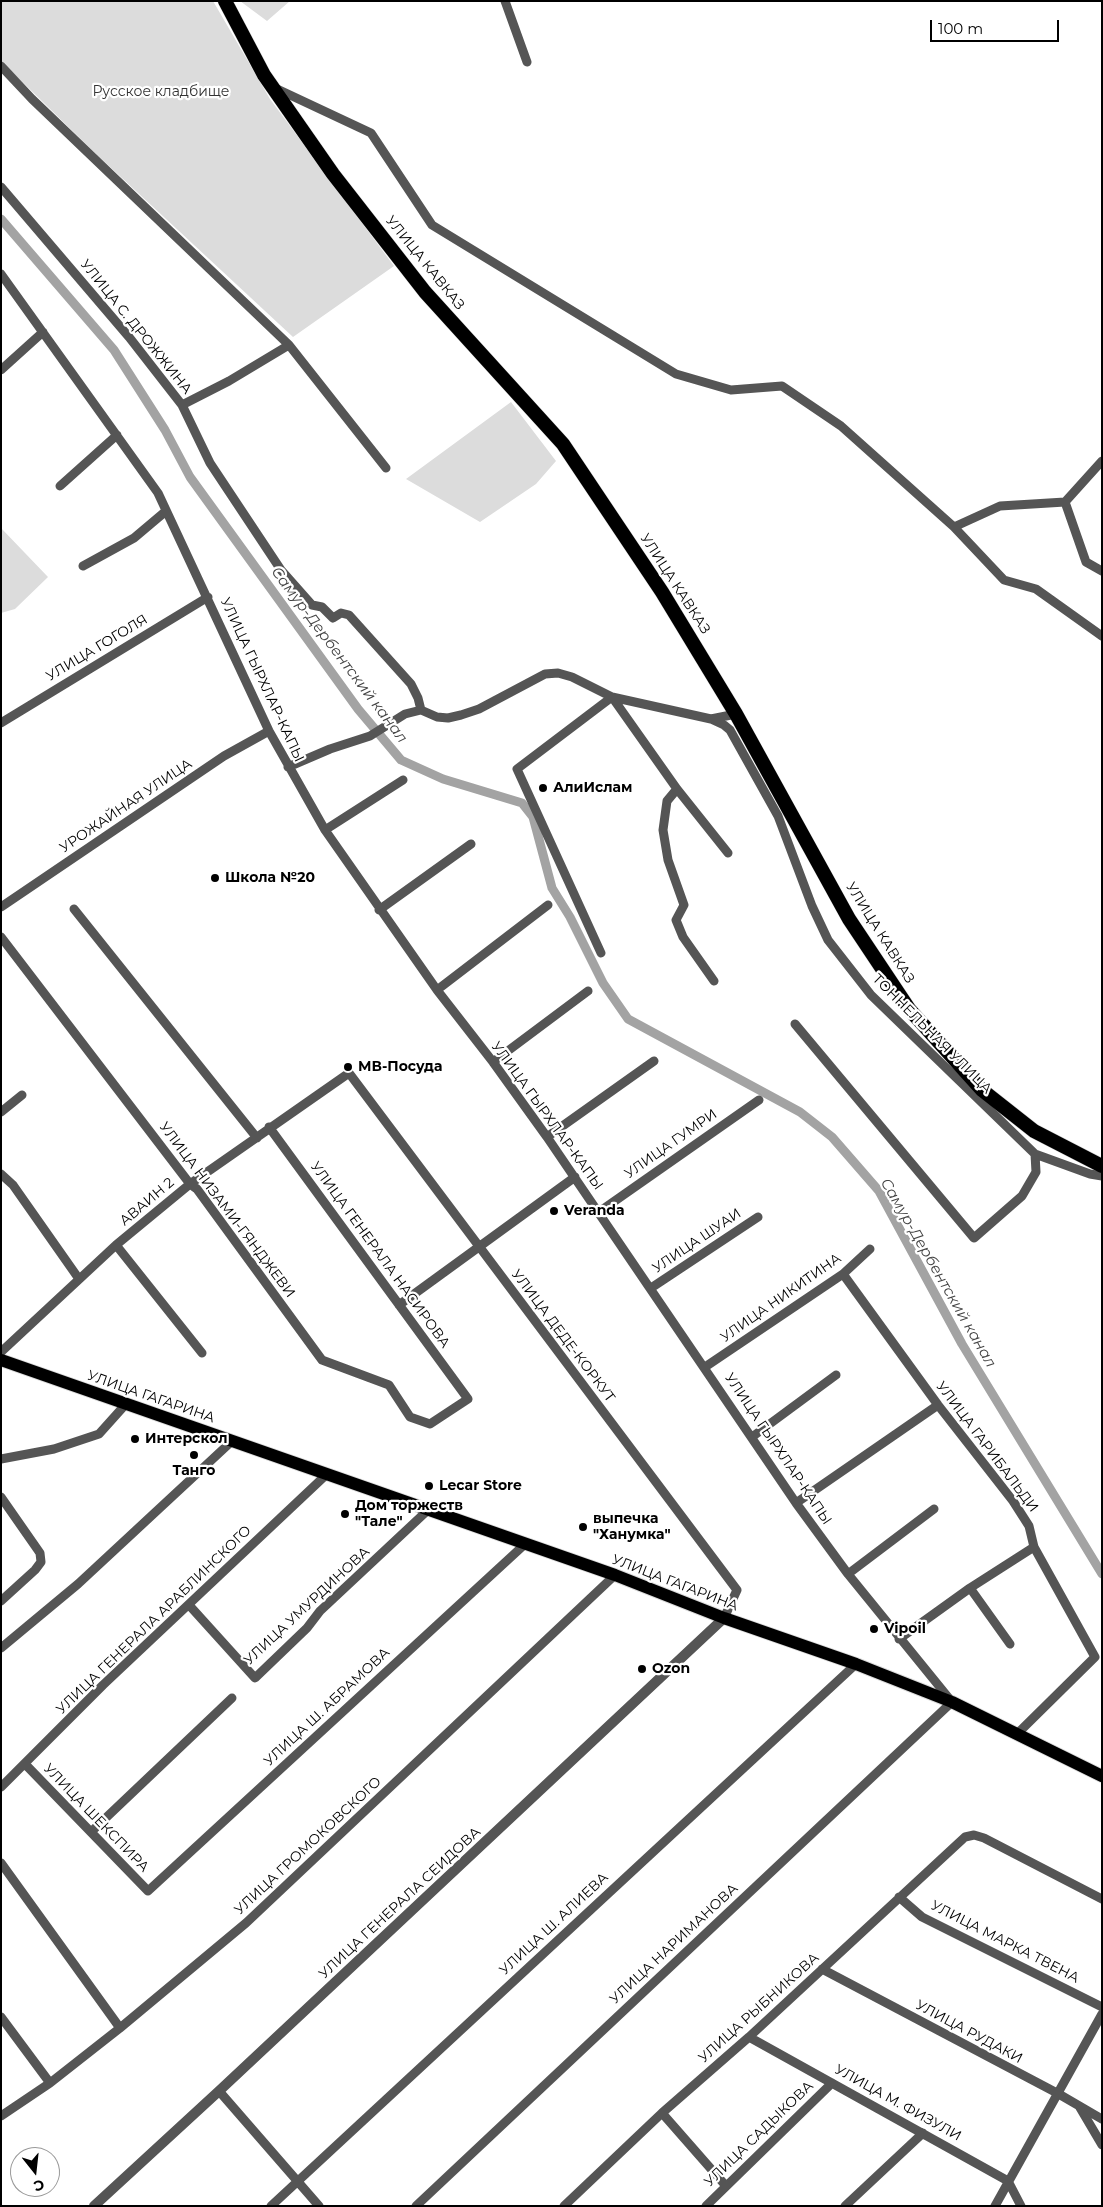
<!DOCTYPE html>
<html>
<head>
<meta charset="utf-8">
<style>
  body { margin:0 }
  #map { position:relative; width:1103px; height:2207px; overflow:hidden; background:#fff; font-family:Montserrat,sans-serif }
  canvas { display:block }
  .frame { position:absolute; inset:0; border:2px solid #000; pointer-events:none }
  .north { position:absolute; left:10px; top:2147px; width:50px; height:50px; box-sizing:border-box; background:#fff; border:1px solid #999; border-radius:50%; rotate:164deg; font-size:14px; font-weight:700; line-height:20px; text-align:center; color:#000 }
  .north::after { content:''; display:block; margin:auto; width:18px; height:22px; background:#000; clip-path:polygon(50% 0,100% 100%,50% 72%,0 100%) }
  .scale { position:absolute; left:930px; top:20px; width:129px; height:22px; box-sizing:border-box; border:2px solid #000; border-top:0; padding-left:6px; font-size:15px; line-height:18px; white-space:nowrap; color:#000; -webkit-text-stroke:4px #fff; paint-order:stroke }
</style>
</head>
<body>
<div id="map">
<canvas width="1103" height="2207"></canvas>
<div class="frame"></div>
<div class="north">С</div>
<div class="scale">100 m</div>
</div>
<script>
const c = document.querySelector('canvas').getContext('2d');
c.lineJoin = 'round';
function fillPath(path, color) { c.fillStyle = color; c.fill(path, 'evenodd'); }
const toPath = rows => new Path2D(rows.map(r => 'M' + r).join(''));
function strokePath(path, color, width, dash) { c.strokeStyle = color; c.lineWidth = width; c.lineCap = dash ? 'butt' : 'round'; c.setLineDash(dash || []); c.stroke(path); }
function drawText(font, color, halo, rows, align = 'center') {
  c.font = font + ' Montserrat,sans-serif'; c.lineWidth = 4.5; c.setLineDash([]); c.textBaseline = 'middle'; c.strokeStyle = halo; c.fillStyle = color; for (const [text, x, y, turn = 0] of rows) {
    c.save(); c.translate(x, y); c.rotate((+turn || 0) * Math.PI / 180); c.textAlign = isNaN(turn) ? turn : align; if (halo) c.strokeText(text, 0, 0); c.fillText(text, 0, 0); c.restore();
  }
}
fillPath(toPath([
  [1,1,213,1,270,99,394,266,293,337,95,153,1,61],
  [240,1,290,1,267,21],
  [511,402,556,461,536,484,480,522,406,479],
  [1,528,48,577,15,609,1,613]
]), '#dcdcdc');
strokePath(toPath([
  [1,219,114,350,165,430,190,477,358,709,401,760,443,779,522,803,533,817,552,888,570,917,603,983,628,1019,800,1112,832,1137,879,1191,962,1344,1102,1574]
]), '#a3a3a3', 9);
const primary = toPath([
  [1,1360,615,1575,724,1618,856,1664,952,1702,1102,1776]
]);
const trunk = toPath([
  [225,1,264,75,333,174,425,292,563,444,662,592,736,714,849,919,909,1009,982,1090,1034,1131,1102,1166]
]);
strokePath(primary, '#dbdbdb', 14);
strokePath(trunk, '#dbdbdb', 15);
strokePath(toPath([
  [505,1,527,62],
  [1,66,32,99,289,345,386,468],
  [275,88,371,133,432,225,676,374,731,390,782,386,841,426,954,527,1004,580,1036,589,1102,636],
  [1,187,129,337,182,405,210,463,281,570,312,605,322,607,333,618,341,613,349,615,411,684,418,698,421,710],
  [1,274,158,493,269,731,325,830,437,990,493,1062,547,1137,796,1503,848,1574,952,1702,416,2206],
  [1,370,43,332],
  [182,405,229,381,289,345],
  [60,486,117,435],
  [1065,502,1086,562,1102,571],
  [954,527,1000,506,1065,502,1102,461],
  [83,566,134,538,166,511],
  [711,719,736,714],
  [1,723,208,597],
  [288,767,330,749,370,736,405,714,421,710,437,717,448,718,461,715,479,709,545,674,558,673,572,677,612,697,677,789,728,853],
  [677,789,667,801,663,830,668,860,684,905,676,920,683,937,714,981],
  [325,830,403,780],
  [1,907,224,756,269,731],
  [74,909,257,1138],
  [379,910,471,844],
  [1,937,190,1184,197,1189,322,1360,389,1385,410,1417,430,1424,468,1399,269,1127],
  [601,953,517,769,612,697,711,719,724,725,730,730,778,816,812,906,828,940,871,995,1035,1154,1036,1172,1022,1196,974,1238,795,1024],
  [437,990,548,905],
  [493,1062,588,991],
  [1,1112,22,1095],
  [547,1137,654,1061],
  [1035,1154,1090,1174,1102,1176],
  [1,1174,13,1185,79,1279],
  [599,1212,759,1100],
  [116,1245,202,1353],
  [843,1274,938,1405,1013,1501,1029,1526,1034,1547,1095,1657,1017,1734],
  [651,1288,758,1217],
  [399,1305,575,1177],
  [1,1352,116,1245,190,1184,349,1073,737,1590,724,1618],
  [705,1367,843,1274,870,1249],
  [752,1437,836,1375],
  [1,1459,54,1449,99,1434,125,1405],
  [1,1497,40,1553,41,1562,35,1570,1,1601],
  [796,1503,938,1405],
  [848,1574,934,1509],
  [970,1588,1010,1644],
  [189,1605,255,1678,307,1628,320,1611,428,1510],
  [899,1639,970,1588,1034,1547],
  [1,1648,78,1584,232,1441],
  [25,1764,148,1891,524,1545],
  [1,1787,103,1685,327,1474],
  [92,1831,232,1698],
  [1,1863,120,2028],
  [899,1897,922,1917,1102,2007],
  [822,1969,1057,2093,1102,2119],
  [1,2017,50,2083],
  [749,2037,1008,2181,1021,2206],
  [219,2091,319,2206],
  [1079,2106,1102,2145],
  [662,2113,726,2186],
  [1,2116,50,2083,120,2028,246,1923,615,1575],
  [271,2206,856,1664],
  [564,2206,662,2113,749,2037,965,1837,974,1835,984,1838,1102,1899],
  [706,2206,832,2083],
  [845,2206,923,2133],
  [995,2206,1102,2014]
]), '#555', 9);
strokePath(toPath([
  [94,2206,219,2091,724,1618]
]), '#555', 10);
strokePath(primary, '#000', 12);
strokePath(trunk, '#000', 14);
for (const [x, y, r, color] of [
  [543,788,5,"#000"],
  [215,878,5,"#000"],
  [348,1067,5,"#000"],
  [554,1211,5,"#000"],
  [135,1439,5,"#000"],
  [194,1455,5,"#000"],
  [429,1486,5,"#000"],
  [345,1514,5,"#000"],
  [583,1527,5,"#000"],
  [874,1629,5,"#000"],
  [642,1669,5,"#000"]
]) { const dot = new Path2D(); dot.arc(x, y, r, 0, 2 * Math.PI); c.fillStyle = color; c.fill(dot); strokePath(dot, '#fff', 2); }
drawText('14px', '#333', '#fff', [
  ["Русское кладбище",161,92]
]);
drawText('14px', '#000', '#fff', [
  ["УЛИЦА КАВКАЗ",425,263,51],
  ["УЛИЦА С. ДРОЖЖИНА",136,327,51],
  ["УЛИЦА КАВКАЗ",675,584,57],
  ["УЛИЦА ГОГОЛЯ",97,648,-31],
  ["УЛИЦА ГЫРХЛАР-КАПЫ",262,680,65],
  ["УРОЖАЙНАЯ УЛИЦА",126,806,-34],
  ["УЛИЦА КАВКАЗ",880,933,58],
  ["ТОННЕЛЬНАЯ УЛИЦА",932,1034,45],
  ["УЛИЦА ГЫРХЛАР-КАПЫ",547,1116,54],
  ["УЛИЦА ГУМРИ",671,1144,-35],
  ["АВАИН 2",147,1202,-40],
  ["УЛИЦА НИЗАМИ-ГЯНДЖЕВИ",227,1210,53],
  ["УЛИЦА ШУАИ",697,1241,-34],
  ["УЛИЦА ГЕНЕРАЛА НАСИРОВА",380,1255,54],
  ["УЛИЦА НИКИТИНА",781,1298,-35],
  ["УЛИЦА ДЕДЕ-КОРКУТ",563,1336,53],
  ["УЛИЦА ГАГАРИНА",151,1397,19],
  ["УЛИЦА ГАРИБАЛЬДИ",987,1447,53],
  ["УЛИЦА ГЫРХЛАР-КАПЫ",778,1449,56],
  ["УЛИЦА ГАГАРИНА",675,1583,21],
  ["УЛИЦА УМУРДИНОВА",307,1606,-43],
  ["УЛИЦА ГЕНЕРАЛА АРАБЛИНСКОГО",154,1620,-44],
  ["УЛИЦА Ш. АБРАМОВА",327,1707,-43],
  ["УЛИЦА ШЕКСПИРА",96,1818,46],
  ["УЛИЦА ГРОМОКОВСКОГО",308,1846,-43],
  ["УЛИЦА ГЕНЕРАЛА СЕИДОВА",400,1903,-43],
  ["УЛИЦА Ш. АЛИЕВА",554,1924,-43],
  ["УЛИЦА МАРКА ТВЕНА",1005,1942,27],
  ["УЛИЦА НАРИМАНОВА",674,1944,-43],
  ["УЛИЦА РЫБНИКОВА",759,2008,-42],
  ["УЛИЦА РУДАКИ",969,2032,28],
  ["УЛИЦА М. ФИЗУЛИ",898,2103,29],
  ["УЛИЦА САДЫКОВА",759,2134,-44]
]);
drawText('bold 14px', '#000', '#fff', [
  ["АлиИслам",553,788],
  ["Школа №20",225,878],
  ["МВ-Посуда",358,1067],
  ["Veranda",564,1211],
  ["Интерскол",145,1439],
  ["Танго",194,1471,"center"],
  ["Lecar Store",439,1486],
  ["Дом торжеств",355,1506],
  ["\"Тале\"",355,1522],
  ["выпечка",593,1519],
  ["\"Ханумка\"",593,1535],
  ["Vipoil",884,1629],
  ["Ozon",652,1669]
], 'left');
drawText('italic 15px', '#444', '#fff', [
  ["Самур-Дербентский канал",339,655,53],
  ["Самур-Дербентский канал",938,1273,60]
]);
</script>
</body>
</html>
